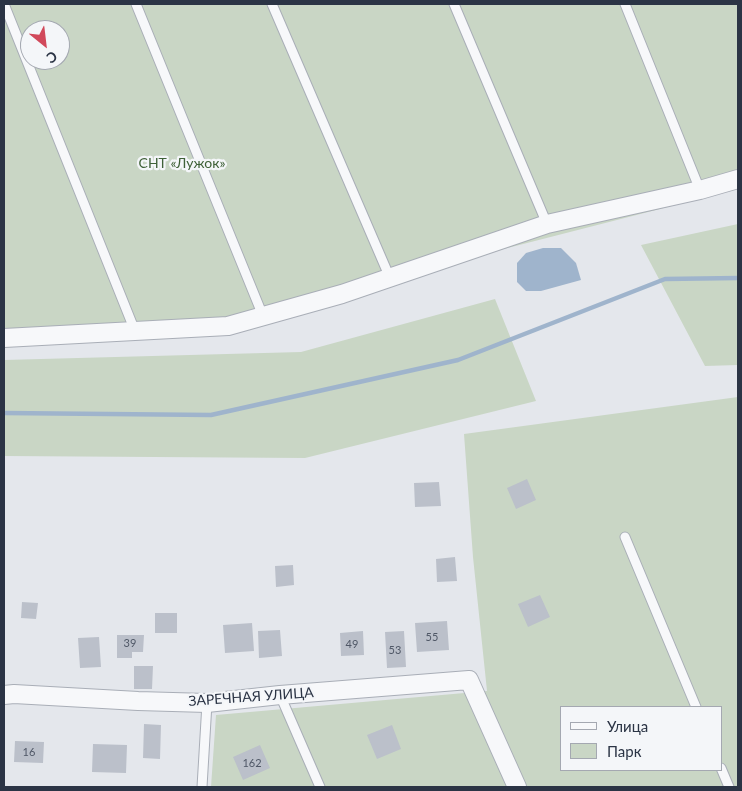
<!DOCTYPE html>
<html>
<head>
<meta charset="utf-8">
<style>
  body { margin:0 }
  #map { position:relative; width:742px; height:791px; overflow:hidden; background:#e4e7ec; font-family:Lato,sans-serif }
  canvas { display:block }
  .frame { position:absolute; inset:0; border:5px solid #2b3445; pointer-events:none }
  .legend { position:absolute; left:560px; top:706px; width:162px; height:65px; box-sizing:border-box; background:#f4f6f9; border:1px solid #a4a8b1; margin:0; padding:6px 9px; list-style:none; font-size:15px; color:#2b3445 }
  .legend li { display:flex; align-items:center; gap:10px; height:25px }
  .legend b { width:25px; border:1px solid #a4a8b1 }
  .north { position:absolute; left:20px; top:20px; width:50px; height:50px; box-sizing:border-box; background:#f4f6f9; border:1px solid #a4a8b1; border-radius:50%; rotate:151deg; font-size:14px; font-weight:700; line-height:20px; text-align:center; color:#2b3445 }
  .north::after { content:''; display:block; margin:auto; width:18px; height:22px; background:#d1495b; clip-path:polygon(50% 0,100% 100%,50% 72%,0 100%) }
</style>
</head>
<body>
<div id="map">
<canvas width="742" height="791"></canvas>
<div class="frame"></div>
<ul class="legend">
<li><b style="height:6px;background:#f7f8fa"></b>Улица</li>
<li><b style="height:14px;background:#c9d6c5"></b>Парк</li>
</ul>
<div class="north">С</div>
</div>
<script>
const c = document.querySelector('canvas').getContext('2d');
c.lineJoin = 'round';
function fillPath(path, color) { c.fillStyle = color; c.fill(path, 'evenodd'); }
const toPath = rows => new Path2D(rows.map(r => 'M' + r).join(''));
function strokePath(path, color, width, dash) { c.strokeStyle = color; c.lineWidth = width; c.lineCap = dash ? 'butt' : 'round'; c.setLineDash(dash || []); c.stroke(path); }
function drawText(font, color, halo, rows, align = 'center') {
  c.font = font + ' Lato,sans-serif'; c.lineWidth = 4.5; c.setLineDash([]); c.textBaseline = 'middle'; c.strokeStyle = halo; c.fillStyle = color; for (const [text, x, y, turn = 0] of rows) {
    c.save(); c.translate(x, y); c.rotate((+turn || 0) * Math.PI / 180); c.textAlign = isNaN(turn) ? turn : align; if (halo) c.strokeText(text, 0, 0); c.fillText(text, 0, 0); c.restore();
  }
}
fillPath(toPath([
  [4,4,738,4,738,189,234,318,4,337],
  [30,30,60,30,60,60,30,60],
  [738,224,738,365,705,366,641,245],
  [495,299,536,401,305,458,4,456,4,360,301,352],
  [738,397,738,787,211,787,216,715,487,691,473,557,464,434],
  [561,707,721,707,721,770,561,770]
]), '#c9d6c5');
fillPath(toPath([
  [543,248,561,248,576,263,581,280,541,291,526,291,517,282,517,263,526,253]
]), '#9fb4cc');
strokePath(toPath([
  [4,413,211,415,458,360,665,279,738,278]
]), '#9fb4cc', 4.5);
fillPath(toPath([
  [527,479,536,500,516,509,507,488],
  [439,482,441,506,415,507,414,483],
  [455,557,457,581,437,582,436,559],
  [293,565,294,585,276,587,275,566],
  [540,595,550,617,528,627,518,604],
  [22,602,38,603,36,619,21,618],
  [155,613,177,613,177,633,155,633],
  [447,621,449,650,417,652,415,623],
  [252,623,254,651,225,653,223,625],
  [280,630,282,656,259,658,258,631],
  [363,631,364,655,341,656,340,633],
  [404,631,406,667,387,668,385,632],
  [117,635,144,635,143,652,132,652,132,658,117,658],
  [99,637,101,667,80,668,78,638],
  [134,666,153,666,152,689,134,689],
  [144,724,161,725,160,759,143,758],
  [392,725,401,749,377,759,367,735],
  [15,741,44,742,43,763,14,762],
  [93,744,127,745,126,773,92,772],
  [260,745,270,768,243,780,233,757]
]), '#bbc0ca');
const lane = toPath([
  [4,4,135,331],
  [136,4,263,316],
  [272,4,390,278],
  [454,4,547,224],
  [625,4,700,190],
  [625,537,696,707],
  [280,695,320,787],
  [721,768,729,787],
  [202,787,207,703]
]);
const street = toPath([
  [4,338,228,326,342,294,547,224,700,190,738,179],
  [4,695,14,694,138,701,207,703,280,695,469,680,517,787]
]);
strokePath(lane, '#a9aeb7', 11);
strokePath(street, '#a9aeb7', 20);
strokePath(lane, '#f7f8fa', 9);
strokePath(street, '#f7f8fa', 18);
drawText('11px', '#4f5766', null, [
  ["55",432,637],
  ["39",130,643],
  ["49",352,644],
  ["53",395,650],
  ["16",29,752],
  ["162",252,763]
]);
drawText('14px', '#3f6138', '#f4f6f9', [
  ["СНТ «Лужок»",182,163]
]);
drawText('14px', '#2b3445', '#f4f6f9', [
  ["ЗАРЕЧНАЯ УЛИЦА",251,697,-4]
]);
</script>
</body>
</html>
